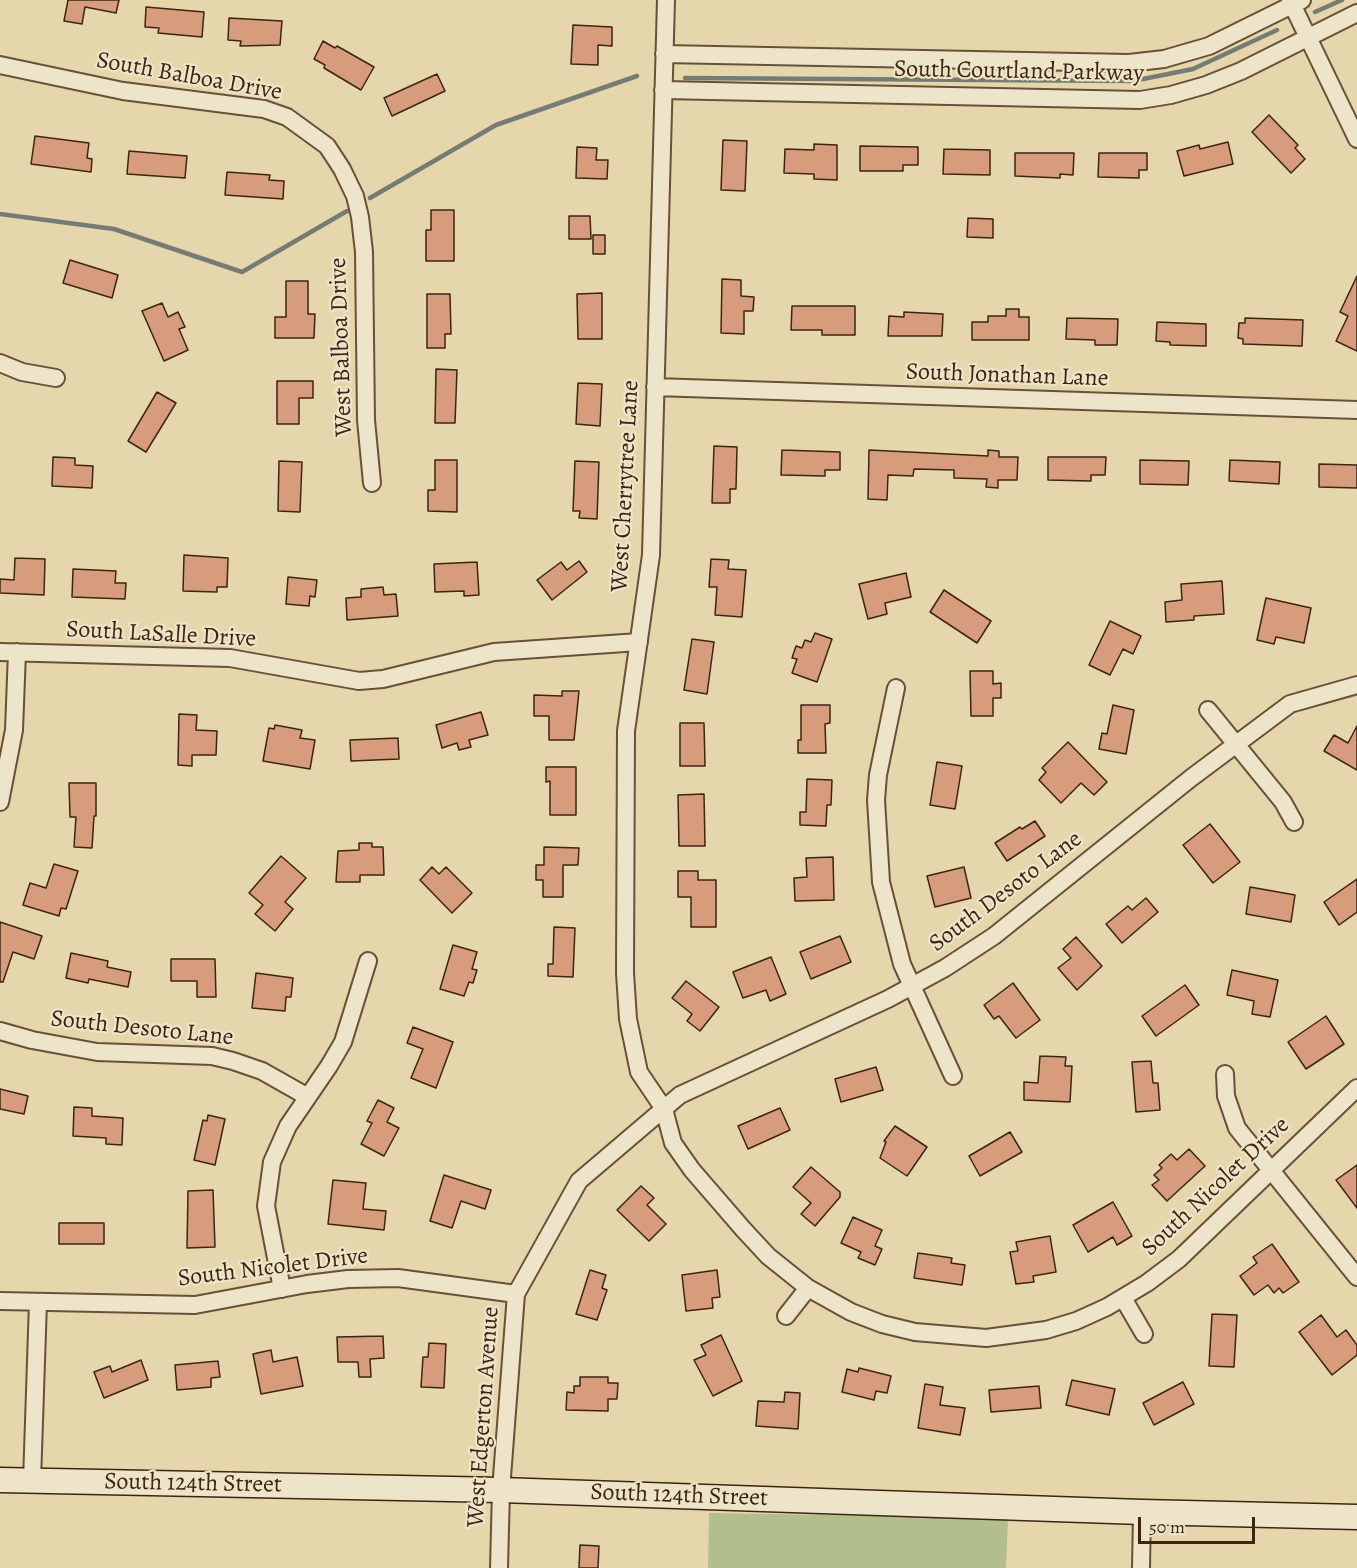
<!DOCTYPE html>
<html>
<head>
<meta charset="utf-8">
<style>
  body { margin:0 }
  #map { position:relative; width:1357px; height:1568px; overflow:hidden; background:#e5d6ac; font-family:Alegreya,serif }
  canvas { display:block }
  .scale { position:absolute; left:1138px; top:1517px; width:117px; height:27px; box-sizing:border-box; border:3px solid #3d2512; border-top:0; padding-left:8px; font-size:18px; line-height:21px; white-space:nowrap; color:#3d2512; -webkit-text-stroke:4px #eee4c9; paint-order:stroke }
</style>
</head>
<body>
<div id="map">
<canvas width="1357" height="1568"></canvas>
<div class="scale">50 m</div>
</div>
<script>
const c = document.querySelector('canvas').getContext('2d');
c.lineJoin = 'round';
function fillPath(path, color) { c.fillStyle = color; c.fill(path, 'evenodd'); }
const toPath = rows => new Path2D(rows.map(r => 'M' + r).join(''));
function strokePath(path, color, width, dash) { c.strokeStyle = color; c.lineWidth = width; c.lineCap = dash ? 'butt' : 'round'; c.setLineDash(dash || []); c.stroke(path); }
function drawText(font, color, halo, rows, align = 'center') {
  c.font = font + ' Alegreya,serif'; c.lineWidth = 4.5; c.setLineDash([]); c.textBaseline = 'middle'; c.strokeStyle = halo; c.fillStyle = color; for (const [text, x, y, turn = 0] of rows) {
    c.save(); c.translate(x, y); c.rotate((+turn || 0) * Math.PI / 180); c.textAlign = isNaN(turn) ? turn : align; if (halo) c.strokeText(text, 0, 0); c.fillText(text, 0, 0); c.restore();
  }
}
fillPath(toPath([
  [709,1513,1008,1518,1006,1568,708,1568]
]), '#b2be8b');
strokePath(toPath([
  [1315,12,1342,0],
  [685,78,1133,81,1193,69,1277,30],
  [370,198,496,125,637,76],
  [0,214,114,229,242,272,347,211]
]), '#767c74', 4.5);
const building = toPath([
  [68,0,119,0,116,13,85,7,82,24,64,21,68,0],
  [146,7,204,12,202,37,158,33,159,28,145,27,146,7],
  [229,18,282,21,280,45,240,46,241,41,228,40,229,18],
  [573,25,612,27,612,46,598,45,598,65,571,64,573,25],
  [323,41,335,48,337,46,374,67,361,90,324,68,325,65,314,59,323,41],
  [437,74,445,91,392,116,384,98,437,74],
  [1269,115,1298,145,1295,148,1305,159,1291,173,1252,132,1269,115],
  [35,136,89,143,87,158,92,159,91,172,31,164,35,136],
  [723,140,747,141,745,191,721,190,723,140],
  [1228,142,1233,164,1184,176,1177,151,1199,145,1200,149,1228,142],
  [814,144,837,145,837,180,814,179,814,174,784,173,785,149,814,150,814,144],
  [860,146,918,147,918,165,903,165,903,171,860,171,860,146],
  [577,147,597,148,596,160,608,160,607,179,576,178,577,147],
  [944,149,990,150,990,175,943,174,944,149],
  [129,151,187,156,185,178,127,174,129,151],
  [1015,153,1074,153,1073,175,1060,174,1060,178,1015,176,1015,153],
  [1099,153,1147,153,1147,170,1139,170,1139,178,1098,177,1099,153],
  [227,172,270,175,269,180,284,181,283,199,225,195,227,172],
  [431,210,454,210,454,261,426,261,426,230,431,230,431,210],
  [569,216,590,216,591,239,569,239,569,216],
  [968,218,993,219,993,238,967,237,968,218],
  [593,235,605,235,605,254,593,254,593,235],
  [70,260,118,275,112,298,63,283,70,260],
  [1357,276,1357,351,1336,341,1348,316,1340,312,1357,276],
  [722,279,741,280,741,296,754,297,753,311,744,311,744,334,721,333,722,279],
  [286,281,308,281,308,314,315,314,314,338,275,338,275,317,286,317,286,281],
  [602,293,602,339,578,339,577,294,602,293],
  [427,294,450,294,451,334,445,334,445,348,427,348,427,294],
  [162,303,168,317,178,312,185,327,179,329,188,350,164,361,142,311,162,303],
  [792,306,855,306,855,335,822,335,822,330,791,330,792,306],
  [1006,309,1019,309,1019,317,1029,317,1029,340,972,340,972,322,988,322,988,316,1006,316,1006,309],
  [904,312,943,314,942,336,888,336,889,316,904,317,904,312],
  [1067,318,1118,319,1117,345,1095,345,1095,340,1066,339,1067,318],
  [1245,318,1303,320,1302,346,1243,344,1243,339,1238,338,1239,323,1245,323,1245,318],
  [1157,322,1206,324,1206,346,1170,345,1170,342,1156,341,1157,322],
  [436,369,457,370,455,423,435,423,436,369],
  [277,381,313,381,313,398,299,398,299,424,277,424,277,381],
  [578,383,602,384,600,426,576,424,578,383],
  [157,392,176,403,146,452,128,441,157,392],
  [714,446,737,447,736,489,730,489,730,503,712,503,714,446],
  [782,450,840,452,840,470,825,470,825,476,781,475,782,450],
  [869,450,988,456,988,450,999,451,999,457,1018,457,1017,480,998,480,998,488,986,487,987,479,954,478,954,470,914,469,913,476,888,475,887,500,868,499,869,450],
  [53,457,75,458,75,465,93,466,92,488,52,486,53,457],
  [1048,457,1106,457,1105,475,1091,475,1091,481,1048,480,1048,457],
  [435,460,457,460,457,512,428,511,428,490,435,490,435,460],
  [1140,460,1189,461,1188,485,1140,484,1140,460],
  [1230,460,1280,462,1279,484,1229,481,1230,460],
  [279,461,302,462,300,512,278,511,279,461],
  [575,461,599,462,597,519,579,518,580,511,573,511,575,461],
  [1319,464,1357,465,1357,488,1319,487,1319,464],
  [184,555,228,558,227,587,217,587,217,592,183,591,184,555],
  [15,558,45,559,44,595,0,593,0,579,14,580,15,558],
  [711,559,729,560,728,569,746,570,742,617,715,615,717,587,709,587,711,559],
  [579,561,587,572,552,600,537,580,561,562,567,570,579,561],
  [477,562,479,595,464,596,464,591,435,592,434,564,477,562],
  [73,569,116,571,115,583,126,583,125,599,72,597,73,569],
  [906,573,911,597,885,603,887,614,868,619,859,584,906,573],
  [288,577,317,580,315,597,310,596,309,606,286,604,288,577],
  [1222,581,1224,614,1194,616,1194,620,1166,622,1165,602,1182,600,1181,584,1222,581],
  [383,587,384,595,396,594,398,616,347,620,346,598,361,597,361,589,383,587],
  [944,590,991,621,977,643,930,612,944,590],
  [1266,598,1311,608,1304,643,1276,637,1274,644,1257,640,1266,598],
  [1110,621,1141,636,1133,654,1123,649,1110,675,1089,665,1110,621],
  [815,633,832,639,817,682,792,673,797,659,792,658,796,646,802,648,805,640,811,642,815,633],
  [692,639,714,642,707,694,684,690,692,639],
  [970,671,993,671,993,684,1001,683,1001,698,993,698,993,716,971,716,970,671],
  [562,691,579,691,574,740,549,740,549,716,534,716,534,695,562,696,562,691],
  [801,705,830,705,830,723,825,724,826,753,798,753,798,740,801,740,801,705],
  [1113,705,1134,710,1126,754,1099,749,1102,733,1107,734,1113,705],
  [481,712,488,735,469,740,471,747,459,750,457,743,442,748,436,725,481,712],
  [179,714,197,715,196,730,217,731,216,755,192,755,192,766,178,765,179,714],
  [680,723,704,723,705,766,680,766,680,723],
  [275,725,302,730,300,738,315,740,310,769,263,761,269,728,274,729,275,725],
  [1357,726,1357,770,1324,751,1334,735,1348,743,1357,726],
  [398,738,399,759,351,761,350,740,398,738],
  [1068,742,1107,782,1094,795,1081,783,1061,803,1039,780,1046,772,1042,768,1068,742],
  [937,762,962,766,955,809,930,805,937,762],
  [546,767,576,767,576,815,550,815,550,781,546,782,546,767],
  [807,779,832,780,831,805,827,805,826,826,800,825,800,812,806,812,807,779],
  [69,783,96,783,96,816,94,816,92,848,74,847,76,817,70,817,69,783],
  [704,794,705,846,679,846,678,795,704,794],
  [1035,821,1045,836,1007,861,995,843,1020,827,1022,829,1035,821],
  [1210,824,1240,862,1213,883,1183,845,1210,824],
  [359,843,372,843,372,847,383,847,384,875,360,875,360,882,336,882,338,851,359,850,359,843],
  [544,847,579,848,578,865,563,865,563,897,543,897,543,880,536,880,536,865,544,865,544,847],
  [281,856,306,878,285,902,293,909,275,931,255,914,263,905,249,893,281,856],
  [833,857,834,900,795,901,794,878,807,877,806,858,833,857],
  [54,864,78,871,66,909,61,908,59,916,23,905,30,883,46,888,54,864],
  [432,867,439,874,446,867,472,893,452,913,420,880,432,867],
  [964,867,971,898,935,907,927,876,964,867],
  [678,871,698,871,698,880,716,880,716,927,691,927,691,897,678,897,678,871],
  [1357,879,1357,912,1339,925,1324,902,1357,879],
  [1250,887,1295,895,1291,922,1246,914,1250,887],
  [1146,898,1158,912,1122,943,1106,924,1128,906,1132,910,1146,898],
  [0,922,42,936,34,959,13,952,3,982,0,982,0,922],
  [554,927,575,928,573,977,548,976,548,964,553,964,554,927],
  [840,936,851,962,811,979,800,952,840,936],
  [1076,937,1102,966,1077,990,1058,968,1071,958,1063,949,1076,937],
  [453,945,477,952,472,969,477,970,473,983,469,982,464,996,440,989,453,945],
  [71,953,108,961,107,967,131,972,128,987,89,979,88,983,66,978,71,953],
  [771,957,786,994,770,1001,766,990,743,998,733,972,771,957],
  [171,959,215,959,216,997,197,997,197,981,171,981,171,959],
  [1232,970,1278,980,1270,1017,1252,1014,1254,1001,1227,995,1232,970],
  [256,973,293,978,291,997,286,997,285,1011,252,1008,256,973],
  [686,981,719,1007,700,1031,687,1021,692,1014,672,998,686,981],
  [1013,983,1040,1020,1016,1038,999,1016,994,1019,984,1005,1013,983],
  [1185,985,1199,1005,1156,1036,1142,1016,1185,985],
  [1326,1016,1344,1044,1306,1069,1288,1042,1326,1016],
  [413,1027,453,1042,436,1088,411,1078,423,1049,407,1043,413,1027],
  [1040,1056,1066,1057,1065,1066,1072,1066,1070,1102,1024,1100,1024,1082,1038,1083,1040,1056],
  [1151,1061,1153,1083,1158,1083,1160,1110,1136,1112,1132,1062,1151,1061],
  [876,1067,883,1090,841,1102,835,1079,876,1067],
  [0,1089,28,1096,24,1114,0,1109,0,1089],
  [378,1100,394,1108,387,1122,399,1128,384,1156,361,1144,372,1123,367,1121,378,1100],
  [74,1107,92,1108,92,1116,123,1118,122,1145,106,1144,106,1138,73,1136,74,1107],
  [780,1108,790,1130,748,1149,738,1126,780,1108],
  [208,1115,225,1119,215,1165,194,1160,203,1120,207,1121,208,1115],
  [895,1126,927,1147,907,1176,880,1158,886,1142,884,1141,895,1126],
  [1010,1132,1022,1152,980,1176,969,1156,1010,1132],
  [1189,1149,1205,1166,1167,1201,1152,1185,1159,1180,1154,1175,1162,1168,1159,1165,1171,1154,1177,1160,1189,1149],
  [1357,1165,1357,1208,1336,1180,1357,1165],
  [811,1167,840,1192,840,1197,815,1226,801,1214,811,1203,793,1187,811,1167],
  [444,1175,491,1190,485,1209,461,1201,452,1228,430,1221,444,1175],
  [333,1180,366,1183,363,1209,386,1211,384,1230,328,1224,333,1180],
  [641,1186,654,1198,647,1205,666,1224,649,1241,617,1210,641,1186],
  [213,1190,215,1247,187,1248,188,1191,213,1190],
  [1113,1202,1132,1236,1117,1245,1113,1237,1088,1252,1073,1225,1113,1202],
  [853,1217,882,1230,875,1246,882,1249,875,1265,858,1258,861,1252,841,1243,853,1217],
  [59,1223,104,1223,104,1244,59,1244,59,1223],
  [1050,1236,1056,1272,1033,1276,1034,1282,1016,1284,1010,1252,1018,1251,1016,1242,1050,1236],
  [1272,1244,1299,1282,1283,1293,1279,1288,1274,1293,1268,1285,1254,1295,1240,1276,1257,1263,1253,1257,1272,1244],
  [918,1253,952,1258,951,1263,965,1265,962,1285,914,1278,918,1253],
  [590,1270,606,1275,602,1288,607,1290,597,1320,576,1314,590,1270],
  [717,1270,720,1297,712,1298,713,1308,686,1311,682,1275,717,1270],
  [1212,1314,1237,1315,1234,1367,1209,1366,1212,1314],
  [1321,1315,1337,1337,1346,1330,1357,1345,1357,1355,1332,1375,1299,1332,1321,1315],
  [721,1335,742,1381,713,1396,694,1360,706,1355,701,1345,721,1335],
  [383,1336,384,1358,370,1359,371,1377,359,1377,358,1362,338,1362,337,1337,383,1336],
  [429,1343,446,1344,444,1388,421,1387,423,1357,428,1357,429,1343],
  [271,1350,273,1362,297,1357,303,1386,261,1394,253,1354,271,1350],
  [141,1360,148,1380,104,1398,94,1372,110,1366,112,1372,141,1360],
  [218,1361,220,1377,211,1378,211,1387,177,1390,175,1365,218,1361],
  [859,1368,891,1376,887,1393,876,1391,874,1400,842,1392,847,1369,858,1372,859,1368],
  [580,1377,608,1377,608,1383,618,1383,617,1399,608,1399,608,1411,566,1410,567,1392,574,1393,574,1386,580,1386,580,1377],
  [1072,1380,1115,1389,1109,1415,1066,1405,1072,1380],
  [1183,1382,1194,1404,1154,1425,1143,1403,1183,1382],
  [925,1384,943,1387,940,1405,965,1408,960,1435,918,1428,925,1384],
  [1039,1386,1041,1408,991,1412,989,1390,1039,1386],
  [785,1392,800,1393,798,1429,756,1426,758,1401,784,1402,785,1392],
  [580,1545,599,1546,598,1568,579,1568,580,1545]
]);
fillPath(building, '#d69c7c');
strokePath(building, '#3d2512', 1.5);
const street = toPath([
  [666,0,651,555,626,731,625,973,628,1019,639,1072,664,1109,673,1143,692,1170,743,1229,768,1256,808,1288,851,1312,882,1324,915,1332,986,1338,1046,1330,1076,1321,1107,1307,1147,1283,1179,1259,1357,1088],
  [1290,0,1357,139],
  [664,54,1129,63,1164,59,1209,46,1302,0],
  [0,65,123,91,264,109,287,117,327,146,342,169,355,196,360,217,364,252,366,420,372,483],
  [663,90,1140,100,1171,95,1206,85,1241,71,1357,13],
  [0,363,22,372,56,378],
  [655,387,1357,410],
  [0,652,230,658,359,681,383,679,494,652,639,642],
  [896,688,878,775,876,800,881,882,902,964,953,1076],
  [1208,710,1283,802,1294,822],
  [0,802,14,730,17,652],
  [0,1031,32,1040,97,1052,212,1056,233,1061,262,1071,308,1097],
  [1225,1074,1226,1096,1237,1128,1357,1277],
  [282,1289,266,1206,272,1162,288,1126,329,1066,343,1042,368,961],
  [1123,1298,1144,1334],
  [0,1301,195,1305,307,1284,348,1279,398,1278,516,1294],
  [786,1316,808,1288],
  [32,1481,38,1302],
  [499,1568,501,1490,516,1294,579,1181,680,1095,888,999,945,968,994,936,1191,778,1290,704,1357,685],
  [1141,1568,1142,1512]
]);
const secondary = toPath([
  [0,1480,501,1490,1142,1512,1357,1517]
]);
strokePath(street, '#675138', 20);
strokePath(secondary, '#3d2512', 27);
strokePath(street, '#eee4c9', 16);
strokePath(secondary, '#eee4c9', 24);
drawText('24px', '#3d2512', '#eee4c9', [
  ["South Courtland Parkway",1019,72,1],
  ["South Balboa Drive",189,77,10],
  ["West Balboa Drive",342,347,-92],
  ["South Jonathan Lane",1007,376,2],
  ["West Cherrytree Lane",626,486,-87],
  ["South LaSalle Drive",161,635,3],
  ["South Desoto Lane",1006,892,-37],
  ["South Desoto Lane",142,1029,6],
  ["South Nicolet Drive",1216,1187,-43],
  ["South Nicolet Drive",273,1268,-7],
  ["West Edgerton Avenue",484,1417,-86],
  ["South 124th Street",193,1484,1],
  ["South 124th Street",679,1496,2]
]);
</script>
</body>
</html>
